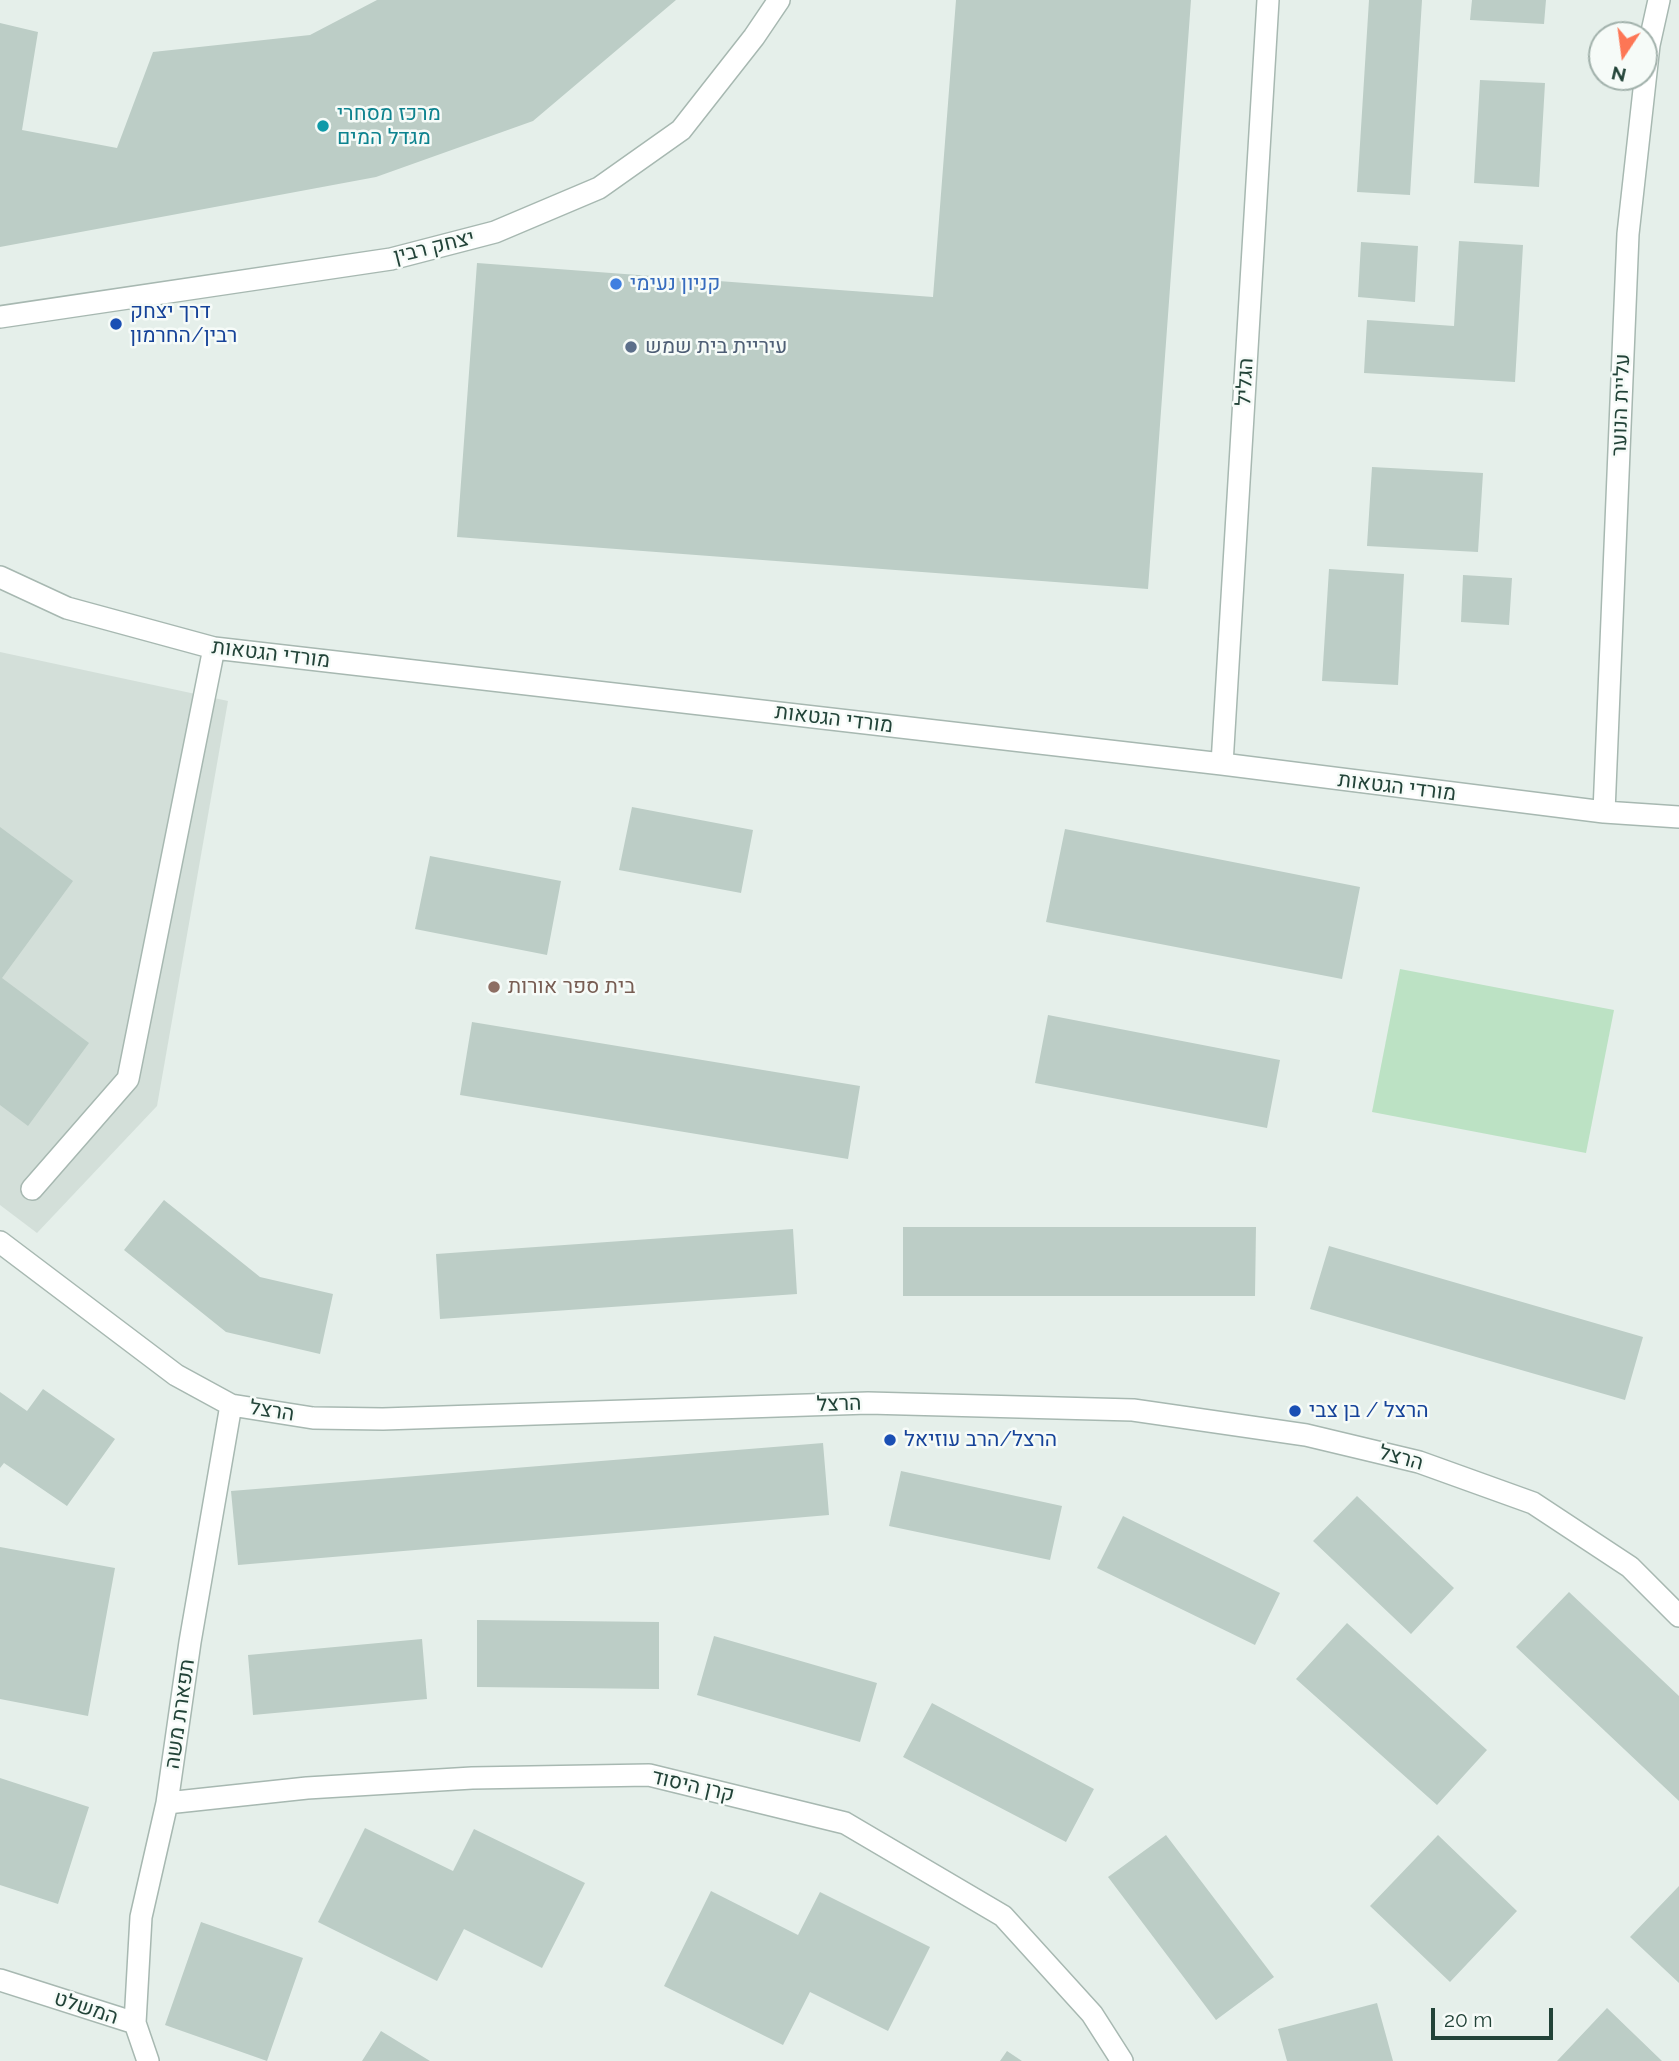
<!DOCTYPE html>
<html>
<head>
<meta charset="utf-8">
<style>
  body { margin:0 }
  #map { position:relative; width:1679px; height:2061px; overflow:hidden; background:#e5efea; font-family:Raleway,sans-serif }
  canvas { display:block }
  .north { position:absolute; left:1588px; top:21px; width:70px; height:70px; box-sizing:border-box; background:#f6fbf8; border:2px solid #a1b1ab; border-radius:50%; rotate:193deg; font-size:19px; font-weight:700; line-height:28px; text-align:center; color:#224338 }
  .north::after { content:''; display:block; margin:auto; width:24px; height:32px; background:#fd7655; clip-path:polygon(50% 0,100% 100%,50% 72%,0 100%) }
  .scale { position:absolute; left:1431px; top:2008px; width:122px; height:32px; box-sizing:border-box; border:4px solid #224338; border-top:0; padding-left:9px; font-size:21px; line-height:24px; white-space:nowrap; color:#224338; -webkit-text-stroke:5px #f6fbf8; paint-order:stroke }
</style>
</head>
<body>
<div id="map">
<canvas width="1679" height="2061"></canvas>
<div class="north">N</div>
<div class="scale">20 m</div>
</div>
<script>
const c = document.querySelector('canvas').getContext('2d');
c.lineJoin = 'round';
function fillPath(path, color) { c.fillStyle = color; c.fill(path, 'evenodd'); }
const toPath = rows => new Path2D(rows.map(r => 'M' + r).join(''));
function strokePath(path, color, width, dash) { c.strokeStyle = color; c.lineWidth = width; c.lineCap = dash ? 'butt' : 'round'; c.setLineDash(dash || []); c.stroke(path); }
function drawText(font, color, halo, rows, align = 'center') {
  c.font = font + ' Raleway,Heebo,sans-serif'; c.lineWidth = 5; c.setLineDash([]); c.textBaseline = 'middle'; c.strokeStyle = halo; c.fillStyle = color; for (const [text, x, y, turn = 0] of rows) {
    c.save(); c.translate(x, y); c.rotate((+turn || 0) * Math.PI / 180); c.textAlign = isNaN(turn) ? turn : align; if (halo) c.strokeText(text, 0, 0); c.fillText(text, 0, 0); c.restore();
  }
}
fillPath(toPath([
  [0,652,228,701,157,1106,37,1233,0,1205]
]), '#d3dfd9');
fillPath(toPath([
  [1400,969,1614,1010,1586,1153,1372,1112]
]), '#bce2c4');
fillPath(toPath([
  [377,0,676,0,533,121,376,177,0,247,0,23,38,32,22,130,117,148,153,52,310,35],
  [956,0,1191,0,1148,589,457,537,477,263,933,297],
  [1369,0,1422,0,1410,195,1357,192],
  [1472,0,1546,0,1544,24,1470,20],
  [1480,80,1545,83,1539,187,1474,183],
  [1459,241,1523,245,1515,382,1364,373,1367,320,1454,326],
  [1361,242,1418,246,1415,302,1358,297],
  [1372,467,1483,473,1478,552,1367,546],
  [1329,569,1404,574,1398,685,1322,681],
  [1463,575,1512,578,1509,625,1461,622],
  [632,807,753,830,741,893,619,870],
  [0,827,73,881,2,978,89,1043,28,1126,0,1105],
  [1065,829,1360,887,1342,979,1046,922],
  [430,856,561,881,547,955,415,929],
  [1048,1015,1280,1060,1267,1128,1035,1083],
  [472,1022,860,1086,848,1159,460,1095],
  [164,1200,260,1277,333,1294,320,1354,226,1332,124,1250],
  [903,1227,1256,1227,1255,1296,903,1296],
  [793,1229,797,1294,440,1319,436,1254],
  [1329,1246,1643,1337,1625,1400,1310,1309],
  [43,1389,115,1439,67,1506,4,1463,0,1468,0,1392,27,1411],
  [823,1443,829,1515,238,1565,231,1491],
  [901,1471,1062,1506,1050,1560,889,1526],
  [1357,1496,1454,1588,1411,1634,1313,1541],
  [1123,1516,1280,1593,1255,1645,1097,1568],
  [0,1547,115,1568,88,1716,0,1699],
  [1569,1592,1679,1696,1679,1801,1516,1647],
  [477,1620,659,1622,659,1689,477,1687],
  [1347,1623,1487,1750,1437,1805,1296,1679],
  [714,1636,877,1683,860,1742,697,1695],
  [422,1639,427,1699,253,1715,248,1655],
  [932,1703,1094,1789,1066,1842,903,1757],
  [0,1778,89,1807,58,1904,0,1885],
  [365,1828,453,1871,474,1829,585,1883,542,1968,464,1929,437,1981,318,1922],
  [1166,1835,1274,1977,1216,2020,1108,1877],
  [1438,1835,1517,1911,1450,1982,1370,1906],
  [1679,1886,1679,1983,1630,1937],
  [711,1891,798,1935,820,1892,930,1947,888,2031,810,1992,783,2045,664,1986],
  [201,1922,303,1958,267,2061,165,2025],
  [1377,2003,1393,2061,1287,2061,1278,2029],
  [1607,2008,1662,2061,1557,2061],
  [381,2031,430,2061,362,2061],
  [1007,2051,1022,2061,1000,2061]
]), '#bccdc6');
const minor = toPath([
  [0,317,391,259,495,232,599,188,681,130,754,37,779,0],
  [0,577,67,608,214,648,1222,764,1604,812,1679,817],
  [1222,764,1268,0],
  [1604,812,1628,234,1649,45,1659,0],
  [32,1189,128,1079,214,648],
  [0,1242,176,1375,231,1405,313,1418,383,1419,868,1403,1133,1410,1306,1435,1419,1462,1533,1503,1630,1567,1679,1616],
  [167,1803,307,1788,472,1778,649,1775,845,1823,1003,1916,1092,2014,1122,2061],
  [0,1980,135,2023],
  [148,2061,135,2023,141,1917,167,1803,190,1642,231,1405]
]);
strokePath(minor, '#a7b8b1', 24);
strokePath(minor, '#fff', 21);
for (const [x, y, r, color] of [
  [323,126,7,"#0f9aa8"],
  [616,284,7,"#3f7fe0"],
  [116,324,7,"#1a4fb4"],
  [631,347,7,"#5c6f8a"],
  [494,987,7,"#8d6e63"],
  [1295,1411,7,"#1a4fb4"],
  [890,1440,7,"#1a4fb4"]
]) { const dot = new Path2D(); dot.arc(x, y, r, 0, 2 * Math.PI); c.fillStyle = color; c.fill(dot); strokePath(dot, '#f6fbf8', 2.5); }
drawText('21px', '#0d838f', '#f6fbf8', [
  ["מרכז מסחרי",337,114],
  ["מגדל המים",337,138]
], 'left');
drawText('21px', '#224338', '#f6fbf8', [
  ["יצחק רבין",434,247,-14],
  ["הגליל",1245,382,-87],
  ["עליית הנוער",1621,405,-88],
  ["מורדי הגטאות",271,654,7],
  ["מורדי הגטאות",834,719,7],
  ["מורדי הגטאות",1397,787,7],
  ["הרצל",839,1404,-2],
  ["הרצל",272,1411,9],
  ["הרצל",1401,1458,15],
  ["תפארת משה",180,1714,-82],
  ["קרן היסוד",693,1786,13],
  ["המשלט",86,2008,18]
]);
drawText('21px', '#366cbe', '#f6fbf8', [
  ["קניון נעימי",630,284]
], 'left');
drawText('21px', '#164399', '#f6fbf8', [
  ["דרך יצחק",130,312],
  ["רבין/החרמון",130,336],
  ["הרצל / בן צבי",1309,1411],
  ["הרצל/הרב עוזיאל",904,1440]
], 'left');
drawText('21px', '#4e5e75', '#f6fbf8', [
  ["עיריית בית שמש",645,347]
], 'left');
drawText('21px', '#785e54', '#f6fbf8', [
  ["בית ספר אורות",508,987]
], 'left');
</script>
</body>
</html>
